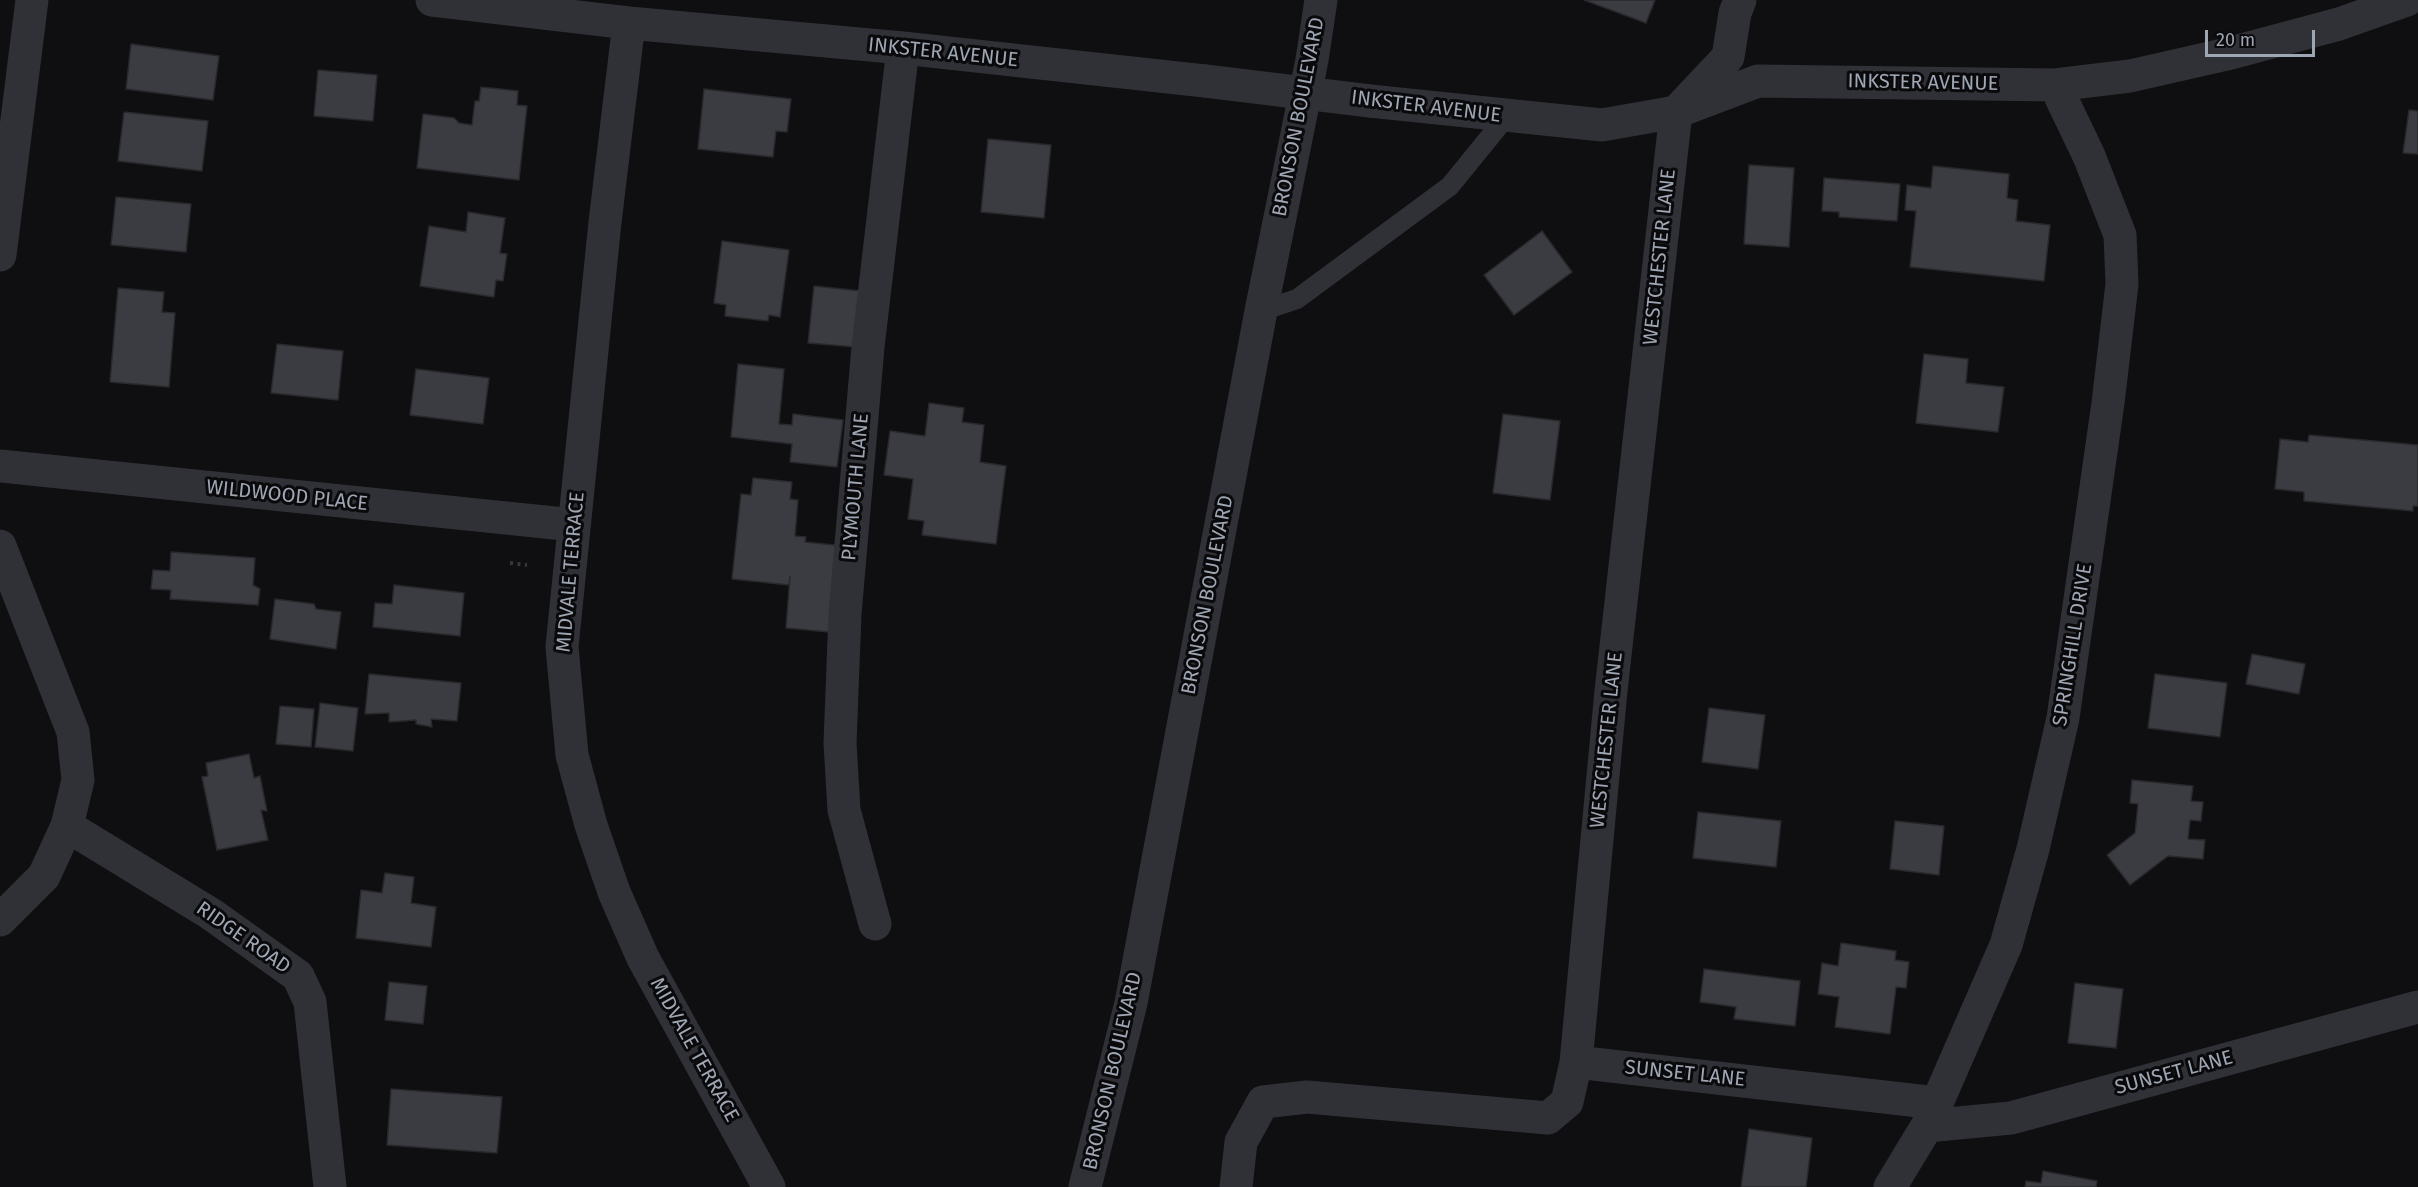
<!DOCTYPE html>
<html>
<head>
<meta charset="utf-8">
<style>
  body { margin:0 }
  #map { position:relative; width:2418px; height:1187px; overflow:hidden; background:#0f0f11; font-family:"Fira Sans",sans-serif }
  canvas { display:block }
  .scale { position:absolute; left:2205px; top:30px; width:110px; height:27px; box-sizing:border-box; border:3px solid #9fa6b3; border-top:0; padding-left:8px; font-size:18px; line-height:21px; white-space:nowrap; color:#9fa6b3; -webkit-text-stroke:4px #0a0a0c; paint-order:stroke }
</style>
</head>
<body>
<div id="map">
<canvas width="2418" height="1187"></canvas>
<div class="scale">20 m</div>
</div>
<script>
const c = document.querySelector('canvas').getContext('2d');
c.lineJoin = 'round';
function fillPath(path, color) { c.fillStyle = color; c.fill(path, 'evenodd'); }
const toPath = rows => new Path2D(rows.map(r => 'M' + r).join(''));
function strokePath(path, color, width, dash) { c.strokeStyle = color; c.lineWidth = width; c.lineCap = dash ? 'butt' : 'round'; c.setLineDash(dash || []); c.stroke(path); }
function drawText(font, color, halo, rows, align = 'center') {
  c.font = font + ' "Fira Sans",sans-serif'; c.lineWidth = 6; c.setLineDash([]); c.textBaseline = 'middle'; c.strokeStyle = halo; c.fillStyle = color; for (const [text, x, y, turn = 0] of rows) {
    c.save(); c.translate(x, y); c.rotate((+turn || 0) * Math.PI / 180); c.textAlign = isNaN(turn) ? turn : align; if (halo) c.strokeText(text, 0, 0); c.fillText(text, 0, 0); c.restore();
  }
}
const building = toPath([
  [1584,0,1655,0,1646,23,1584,0],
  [131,44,219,56,213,100,126,89,131,44],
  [318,70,377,75,373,121,314,116,318,70],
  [481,87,518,91,517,105,527,106,519,180,417,168,423,114,454,118,459,123,472,125,475,101,479,101,481,87],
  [704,89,791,99,787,132,776,131,773,157,698,149,704,89],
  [2409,110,2418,111,2418,154,2403,153,2409,110],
  [124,112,208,121,202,171,118,161,124,112],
  [988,139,1051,145,1044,218,981,212,988,139],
  [1749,165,1794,168,1789,247,1744,244,1749,165],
  [1933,166,2009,174,2007,198,2018,200,2016,221,2050,225,2044,281,1910,267,1916,211,1905,210,1907,185,1931,188,1933,166],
  [1824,178,1900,184,1897,221,1839,217,1839,212,1822,211,1824,178],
  [116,197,191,204,186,252,111,245,116,197],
  [468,212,505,218,500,253,507,254,503,281,496,280,494,297,420,286,429,226,466,232,468,212],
  [1542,231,1572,272,1514,315,1484,275,1542,231],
  [722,241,789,250,780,317,769,315,768,321,725,316,726,305,714,303,722,241],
  [814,286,861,291,856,347,808,343,814,286],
  [118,288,164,292,162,312,175,313,169,387,110,382,118,288],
  [277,344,343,351,338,400,271,393,277,344],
  [1924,354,1968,359,1966,383,2004,387,1998,432,1916,423,1924,354],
  [738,364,784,369,779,424,792,425,793,414,843,420,837,467,790,462,792,444,731,437,738,364],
  [416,369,489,378,483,424,410,415,416,369],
  [929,403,964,408,962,422,984,425,980,462,1006,466,996,544,922,535,924,521,908,519,913,479,884,475,890,431,925,436,929,403],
  [1503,414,1560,421,1550,500,1493,493,1503,414],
  [2309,435,2418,445,2418,506,2413,506,2413,511,2304,501,2304,492,2275,489,2280,439,2308,442,2309,435],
  [753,478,792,482,790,499,798,500,795,536,806,537,805,542,843,546,829,632,786,628,790,576,789,585,732,579,741,494,751,495,753,478],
  [171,552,255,558,253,585,260,589,258,605,170,599,171,590,151,589,153,570,170,571,171,552],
  [394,585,464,593,460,636,373,627,375,603,392,604,394,585],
  [275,599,314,604,316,609,341,612,336,649,270,639,275,599],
  [2252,654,2305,664,2299,694,2246,684,2252,654],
  [369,674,461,683,457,721,431,719,432,727,416,724,416,720,389,722,389,713,365,714,369,674],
  [2155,674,2227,683,2220,737,2148,728,2155,674],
  [320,703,358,708,353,751,315,747,320,703],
  [280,706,314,709,311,747,276,744,280,706],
  [1709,708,1765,715,1758,769,1702,762,1709,708],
  [249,754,254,778,260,776,267,811,261,810,268,840,217,850,202,777,208,776,206,763,249,754],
  [2132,780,2193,786,2191,801,2203,802,2201,821,2190,820,2188,839,2205,840,2203,859,2168,856,2130,885,2107,855,2135,833,2138,804,2130,803,2132,780],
  [1698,812,1781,821,1776,867,1693,858,1698,812],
  [1895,821,1944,826,1939,875,1890,869,1895,821],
  [385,873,414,877,411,903,436,907,431,947,356,938,361,890,382,893,385,873],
  [1841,943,1896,951,1895,960,1909,962,1906,988,1896,987,1890,1034,1835,1027,1839,997,1818,994,1822,963,1838,966,1841,943],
  [1704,969,1800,981,1795,1026,1734,1019,1736,1007,1700,1002,1704,969],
  [389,982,427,986,423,1024,385,1020,389,982],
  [2075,983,2123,989,2116,1048,2068,1043,2075,983],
  [391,1089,502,1097,497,1153,387,1145,391,1089],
  [1749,1129,1812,1138,1806,1187,1741,1187,1749,1129],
  [2043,1171,2097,1181,2096,1187,2025,1187,2026,1181,2041,1183,2043,1171]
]);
fillPath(building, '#3b3c41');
strokePath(building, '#29292d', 1.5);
strokePath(toPath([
  [510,563,527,565]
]), '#36383d', 4, [3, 4.5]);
strokePath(toPath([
  [1261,311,1297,299,1450,186,1506,117]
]), '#303136', 20);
strokePath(toPath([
  [432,0,629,23,903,48,1205,81],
  [629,23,605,222,562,647,572,755,591,825,614,892,643,958,769,1187],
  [1370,101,1602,125,1676,112,1758,81,2055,85,2130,76,2227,54,2339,24,2407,0],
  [0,255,32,0],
  [0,466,574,525],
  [0,546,73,732,78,780,67,826,44,876,0,920],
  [67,826,211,914,298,976,310,1002,330,1187],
  [875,924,844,810,840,743,845,614,868,347,903,48],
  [1576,1062,1937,1103],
  [1927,1126,2011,1118,2418,1007],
  [1085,1187,1131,1003,1261,311,1312,60,1321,0],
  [1236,1187,1241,1142,1263,1102,1307,1097,1548,1118,1567,1102,1576,1062,1611,691,1676,112,1728,57,1735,13,1740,0],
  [1890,1187,1927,1126,2006,945,2033,849,2063,718,2108,403,2122,284,2120,235,2089,156,2055,85]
]), '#303136', 33);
strokePath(toPath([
  [1205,81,1370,101]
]), '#303136', 33);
drawText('20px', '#9fa6b3', '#0a0a0c', [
  ["INKSTER AVENUE",943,53,6],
  ["INKSTER AVENUE",1923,83,1],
  ["INKSTER AVENUE",1426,107,7],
  ["BRONSON BOULEVARD",1299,117,-79],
  ["WESTCHESTER LANE",1660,257,-84],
  ["PLYMOUTH LANE",856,487,-85],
  ["WILDWOOD PLACE",287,496,6],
  ["MIDVALE TERRACE",571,572,-85],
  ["BRONSON BOULEVARD",1208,595,-79],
  ["SPRINGHILL DRIVE",2073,645,-81],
  ["WESTCHESTER LANE",1607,740,-84],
  ["RIDGE ROAD",243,938,35],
  ["MIDVALE TERRACE",694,1050,61],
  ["BRONSON BOULEVARD",1113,1071,-77],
  ["SUNSET LANE",2174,1073,-15],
  ["SUNSET LANE",1685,1074,6]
]);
</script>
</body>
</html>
